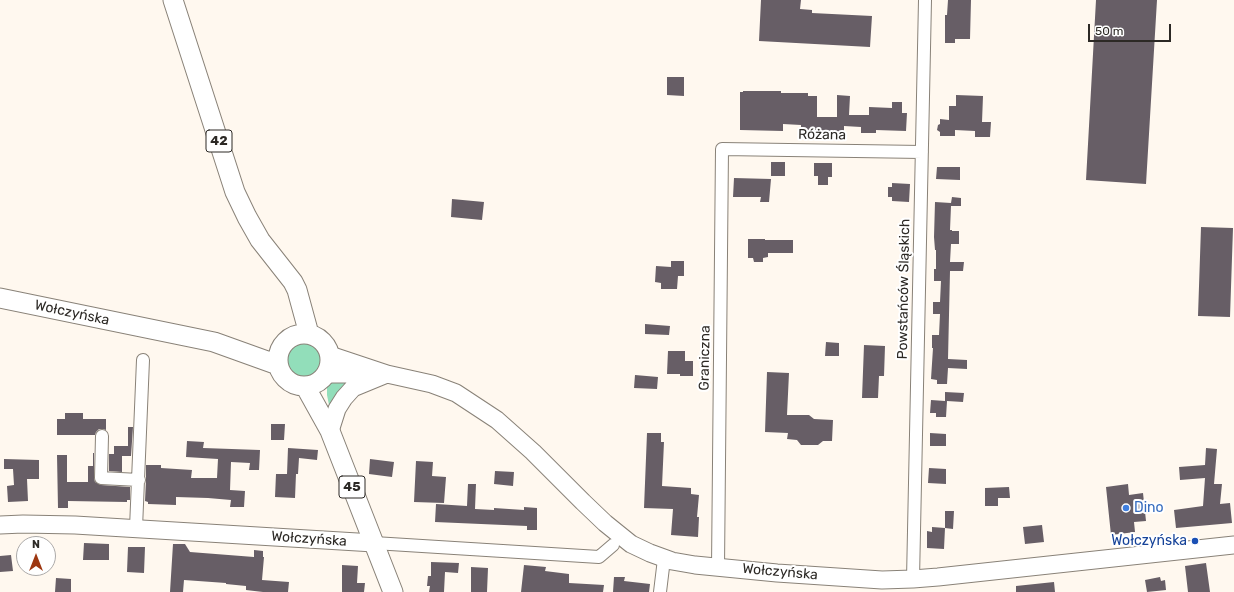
<!DOCTYPE html>
<html>
<head>
<meta charset="utf-8">
<style>
  body { margin:0 }
  #map { position:relative; width:1234px; height:592px; overflow:hidden; background:#fff8ef; font-family:Rubik,sans-serif }
  canvas { display:block }
  .north { position:absolute; left:16px; top:536px; width:40px; height:40px; box-sizing:border-box; background:#fff; border:1px solid #aba9a8; border-radius:50%; rotate:0deg; font-size:11px; font-weight:700; line-height:16px; text-align:center; color:#2c2925 }
  .north::after { content:''; display:block; margin:auto; width:14px; height:18px; background:#9d3711; clip-path:polygon(50% 0,100% 100%,50% 72%,0 100%) }
  .scale { position:absolute; left:1088px; top:24px; width:83px; height:18px; box-sizing:border-box; border:2px solid #2c2925; border-top:0; padding-left:5px; font-size:12px; line-height:14px; white-space:nowrap; color:#2c2925; -webkit-text-stroke:3px #fff; paint-order:stroke }
</style>
</head>
<body>
<div id="map">
<canvas width="1234" height="592"></canvas>
<div class="north">N</div>
<div class="scale">50 m</div>
</div>
<script>
const c = document.querySelector('canvas').getContext('2d');
c.lineJoin = 'round';
function fillPath(path, color) { c.fillStyle = color; c.fill(path, 'evenodd'); }
const toPath = rows => new Path2D(rows.map(r => 'M' + r).join(''));
function strokePath(path, color, width, dash) { c.strokeStyle = color; c.lineWidth = width; c.lineCap = dash ? 'butt' : 'round'; c.setLineDash(dash || []); c.stroke(path); }
function drawText(font, color, halo, rows, align = 'center') {
  c.font = font + ' Rubik,sans-serif'; c.lineWidth = 4; c.setLineDash([]); c.textBaseline = 'middle'; c.strokeStyle = halo; c.fillStyle = color; for (const [text, x, y, turn = 0] of rows) {
    c.save(); c.translate(x, y); c.rotate((+turn || 0) * Math.PI / 180); c.textAlign = isNaN(turn) ? turn : align; if (halo) c.strokeText(text, 0, 0); c.fillText(text, 0, 0); c.restore();
  }
}
fillPath(toPath([
  '284 359a19 19 0 1 1 38 0a19 19 0 1 1-38 0Z',
  [349,377,331,415,327,395,327,386,330,382]
]), '#92deba');
fillPath(toPath([
  [761,0,801,0,800,9,812,10,812,13,872,16,870,47,759,41],
  [948,0,971,0,970,39,955,39,955,43,945,43,945,15,947,15],
  [1096,0,1157,0,1146,184,1086,180],
  [667,77,684,77,684,96,667,95],
  [743,91,781,91,781,93,808,93,808,96,817,96,817,117,837,117,837,95,850,96,849,115,869,115,869,107,892,108,892,102,902,102,902,113,907,113,906,131,876,130,876,133,861,133,861,127,844,126,844,133,801,131,801,125,783,124,783,131,740,130,740,92,743,92],
  [956,95,983,96,982,122,991,122,990,137,975,137,975,131,955,130,955,136,940,136,940,132,937,130,938,125,940,124,940,119,949,120,949,106,956,106],
  [771,162,785,162,785,176,771,176],
  [814,163,832,163,832,177,828,177,828,185,818,185,818,176,814,176],
  [937,167,960,167,960,180,936,179],
  [734,178,771,179,769,202,760,202,761,197,733,197],
  [892,183,910,184,909,202,892,201,892,197,888,197,888,187,892,187],
  [952,197,961,198,961,206,951,206,950,230,952,230,952,231,959,231,959,244,951,244,950,262,964,262,963,271,950,271,948,359,967,360,967,369,948,368,947,384,937,384,937,380,931,379,933,348,932,348,932,335,939,335,940,314,933,314,933,302,940,302,941,281,934,281,934,269,936,269,936,250,935,250,934,237,935,202,951,203],
  [452,199,484,202,482,220,451,217],
  [1201,227,1233,228,1230,317,1198,316],
  [748,239,765,239,765,240,793,240,793,253,768,253,768,257,763,258,763,262,754,262,753,258,748,258],
  [671,261,684,261,684,276,678,276,677,289,661,289,661,283,655,282,656,266,671,267],
  [645,324,670,326,669,335,645,334],
  [826,342,839,343,839,356,825,356],
  [864,345,885,346,884,376,879,376,878,398,862,398],
  [668,351,685,351,685,361,693,361,693,376,680,376,680,374,667,374],
  [767,372,789,373,787,415,809,415,814,419,833,420,832,441,823,441,818,445,801,445,797,440,787,439,788,433,765,432],
  [635,375,658,377,657,389,634,388],
  [945,392,964,393,963,402,947,401,946,417,936,417,936,413,930,413,931,400,945,401],
  [65,413,83,413,83,419,106,419,106,430,103,429,99,429,96,432,95,435,57,435,57,419,65,419],
  [271,424,285,424,284,440,271,440],
  [128,427,133,427,131,456,122,456,122,472,109,471,109,454,114,454,114,446,128,446],
  [647,433,661,433,661,442,664,442,662,486,691,488,691,494,699,495,697,517,699,517,698,537,671,535,673,509,644,508],
  [930,433,946,434,946,446,930,446],
  [187,441,204,442,203,448,260,450,259,470,249,470,250,463,231,462,230,490,245,491,244,507,230,507,231,500,208,498,176,497,176,505,148,504,148,502,145,501,146,480,146,465,161,465,161,468,192,470,191,478,217,478,218,459,186,457],
  [288,448,318,450,317,460,299,458,298,474,296,474,295,498,275,497,276,474,287,474],
  [1206,448,1217,449,1214,484,1222,484,1220,504,1230,503,1232,523,1176,528,1174,510,1203,506,1205,478,1180,480,1179,467,1205,465],
  [93,453,94,453,94,478,95,482,101,485,130,487,130,500,127,500,127,502,68,501,68,508,58,508,57,455,67,455,67,482,88,482,88,466,93,466],
  [4,459,39,460,39,479,27,479,28,501,8,502,7,486,14,485,13,469,4,469],
  [370,459,394,462,392,477,369,474],
  [416,461,433,462,432,476,446,477,444,503,414,502],
  [929,468,946,469,946,484,928,483],
  [495,471,514,472,513,486,494,484],
  [468,484,476,484,475,509,494,510,494,508,524,510,524,507,537,508,537,530,527,530,527,526,435,522,436,504,467,506],
  [1128,484,1129,495,1143,493,1146,521,1134,522,1135,532,1111,535,1106,487],
  [1009,487,1010,498,998,498,998,506,985,506,985,488],
  [945,511,954,511,953,529,945,528,944,549,927,548,927,531,932,532,932,527,945,528],
  [1042,525,1044,542,1025,544,1023,527],
  [84,543,109,544,109,560,83,560],
  [173,544,185,544,190,552,254,557,254,550,263,551,263,557,264,557,262,580,289,582,288,592,263,592,246,590,246,586,226,584,226,583,184,580,183,592,170,592],
  [128,547,145,547,144,573,127,572],
  [11,555,13,571,0,572,0,556],
  [431,562,459,563,458,573,445,572,444,592,429,592,430,586,427,586,428,576,431,576],
  [1206,563,1210,592,1188,592,1185,566],
  [342,565,358,566,357,583,365,583,364,592,342,592],
  [524,565,546,567,545,571,569,574,569,583,604,585,603,592,521,592],
  [471,567,488,568,487,592,471,592],
  [614,577,625,577,624,581,650,584,649,592,613,592],
  [1160,577,1161,581,1165,580,1166,590,1147,592,1145,580],
  [56,578,71,579,71,592,55,592],
  [1054,582,1055,592,1016,592,1016,586]
]), '#675e66');
const street = toPath([
  [102,436,101,478,139,480],
  [136,528,143,360],
  [374,543,599,557,613,545],
  [718,567,722,149,922,152],
  [913,579,925,0],
  [660,592,664,559]
]);
const secondary = toPath([
  [330,355,387,374,432,384,456,393,497,420,533,452,583,502,605,523,631,544,650,553,672,561,695,565,777,573,882,580,913,579,938,577,1234,545],
  [326,374,370,374],
  [330,431,337,409,344,398,353,388,387,374],
  [0,525,23,524,75,525,374,543]
]);
const primary = toPath([
  [173,0,235,192,247,217,260,240,293,282,297,290,309,334],
  [0,298,214,342,278,365],
  '278 360a26 26 0 1 1 52 0a26 26 0 1 1-52 0Z',
  [305,386,330,431,393,592]
]);
strokePath(street, '#898278', 14);
strokePath(secondary, '#898278', 19);
strokePath(primary, '#898278', 21);
strokePath(street, '#fff', 12);
strokePath(secondary, '#fff', 17);
strokePath(primary, '#fff', 19);
for (const [x, y, r, color] of [
  [1126,508,4,"#3f7fe0"],
  [1195,541,4,"#1a4fb4"]
]) { const dot = new Path2D(); dot.arc(x, y, r, 0, 2 * Math.PI); c.fillStyle = color; c.fill(dot); strokePath(dot, '#fff', 1.5); }
for (const [x, y, w] of [
  [219,141,26],
  [352,487,26]
]) { const box = new Path2D(); box.roundRect(x - w / 2, y - 11, w, 22, 3); c.fillStyle = '#fff'; c.fill(box); strokePath(box, '#2c2925', 1); }
drawText('bold 13px', '#2c2925', null, [
  ["42",219,141],
  ["45",352,487]
]);
drawText('14px', '#2c2925', '#fff', [
  ["Różana",822,135,1],
  ["Powstańców Śląskich",904,289,-89],
  ["Wołczyńska",72,313,12],
  ["Graniczna",705,358,-89],
  ["Wołczyńska",309,539,4],
  ["Wołczyńska",780,572,5]
]);
drawText('14px', '#366cbe', '#fff', [
  ["Dino",1134,508]
], 'left');
drawText('14px', '#164399', '#fff', [
  ["Wołczyńska",1187,541]
], 'right');
</script>
</body>
</html>
